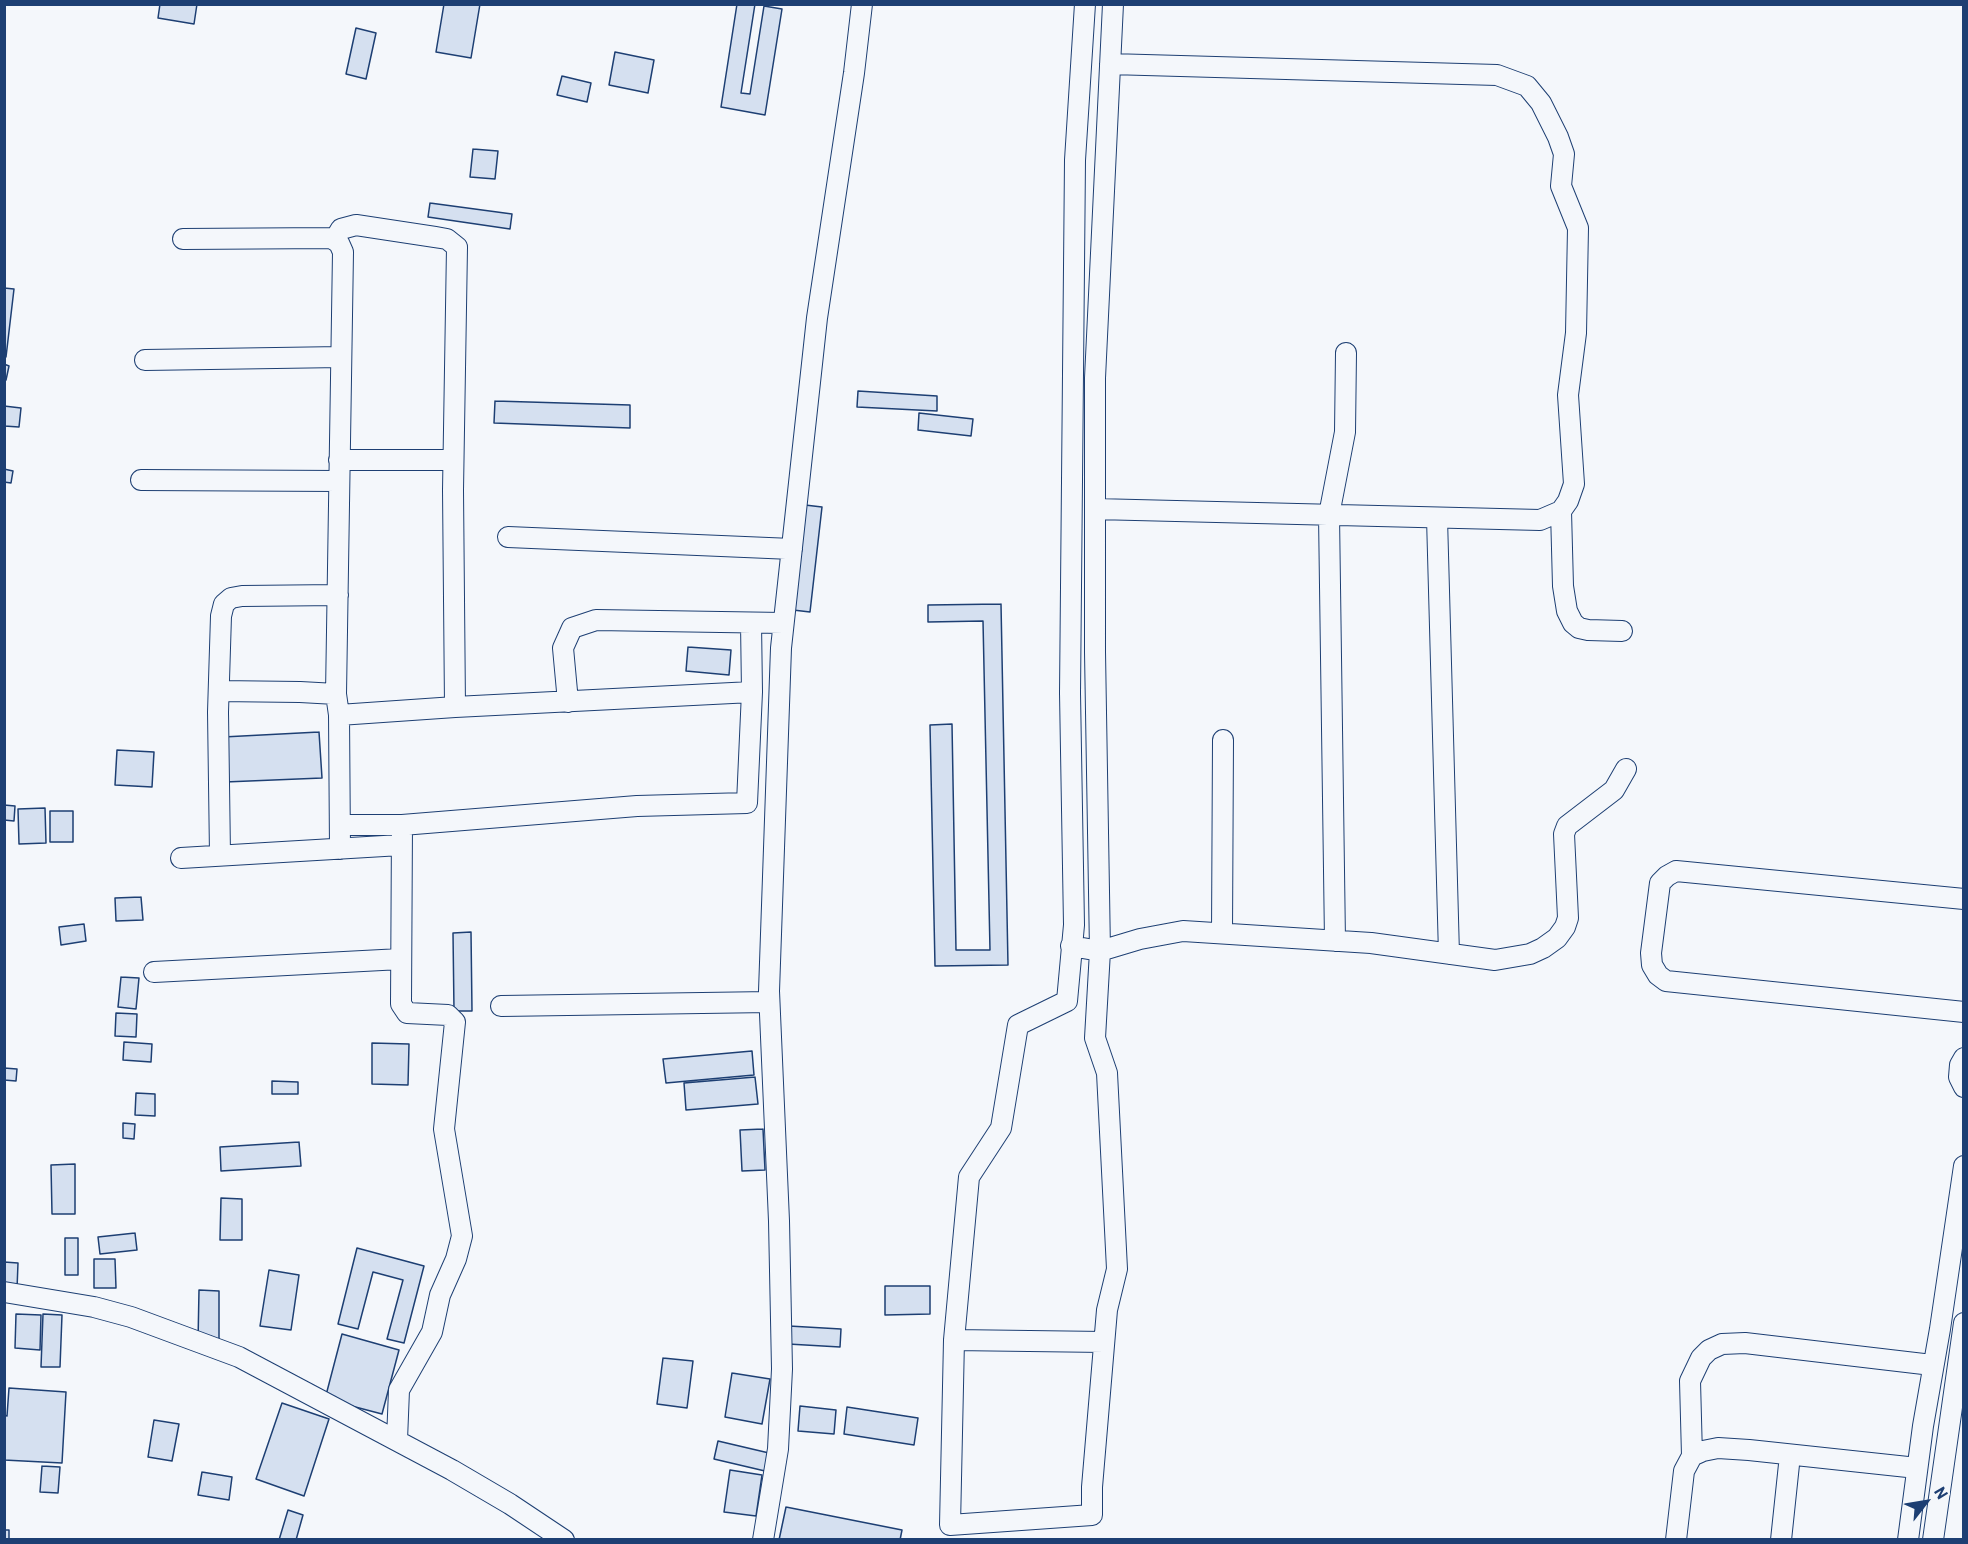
<!DOCTYPE html>
<html>
<head>
<meta charset="utf-8">
<style>
  body { margin:0 }
  #map { position:relative; width:1968px; height:1544px; overflow:hidden; background:#f4f7fb; font-family:Barlow,sans-serif }
  canvas { display:block }
  .frame { position:absolute; inset:0; border:6px solid #1d3f73; pointer-events:none }
  .north { position:absolute; left:1896px; top:1472px; width:60px; height:60px; -webkit-text-stroke:4px #f4f7fb; paint-order:stroke; rotate:59deg; font-size:16px; font-weight:700; line-height:24px; text-align:center; color:#1d3f73 }
  .north::after { content:''; display:block; margin:auto; width:21px; height:27px; background:#1d3f73; clip-path:polygon(50% 0,100% 100%,50% 72%,0 100%) }
</style>
</head>
<body>
<div id="map">
<canvas width="1968" height="1544"></canvas>
<div class="frame"></div>
<div class="north">N</div>
</div>
<script>
const c = document.querySelector('canvas').getContext('2d');
c.lineJoin = 'round';
function fillPath(path, color) { c.fillStyle = color; c.fill(path, 'evenodd'); }
const toPath = rows => new Path2D(rows.map(r => 'M' + r).join(''));
function strokePath(path, color, width, dash) { c.strokeStyle = color; c.lineWidth = width; c.lineCap = dash ? 'butt' : 'round'; c.setLineDash(dash || []); c.stroke(path); }
const building = toPath([
  [160,4,197,4,194,24,158,18,160,4],
  [444,4,480,4,471,58,436,52,444,4],
  [737,4,755,4,741,93,750,94,764,6,782,9,765,115,721,107,737,4],
  [356,28,376,33,366,79,346,74,356,28],
  [615,52,654,60,648,93,609,85,615,52],
  [562,76,591,83,587,102,557,95,562,76],
  [473,149,498,151,495,179,470,177,473,149],
  [430,203,512,214,510,229,428,217,430,203],
  [4,288,14,289,6,357,4,356,4,288],
  [4,364,9,366,6,380,4,380,4,364],
  [858,391,937,396,937,411,857,407,858,391],
  [495,401,630,405,630,428,494,423,495,401],
  [4,406,21,408,19,427,4,426,4,406],
  [919,413,973,419,971,436,918,430,919,413],
  [4,469,13,471,11,483,4,482,4,469],
  [805,505,822,507,810,612,793,610,805,505],
  [1001,604,1008,965,935,966,930,725,952,724,956,950,990,950,983,621,928,622,928,605,1001,604],
  [688,647,731,650,729,675,686,671,688,647],
  [319,732,322,778,225,782,223,737,319,732],
  [117,750,154,752,152,787,115,785,117,750],
  [4,805,15,806,14,821,4,820,4,805],
  [45,808,46,843,19,844,18,809,45,808],
  [50,811,73,811,73,842,50,842,50,811],
  [141,897,143,920,116,921,115,898,141,897],
  [84,924,86,941,61,945,59,927,84,924],
  [471,932,472,1011,454,1011,453,933,471,932],
  [121,977,139,978,136,1009,118,1007,121,977],
  [116,1013,137,1014,136,1037,115,1036,116,1013],
  [124,1042,152,1044,151,1062,123,1060,124,1042],
  [372,1043,409,1044,408,1085,372,1084,372,1043],
  [752,1051,754,1075,666,1083,663,1059,752,1051],
  [4,1068,17,1069,16,1081,4,1080,4,1068],
  [755,1077,758,1104,686,1110,684,1083,755,1077],
  [272,1081,298,1082,298,1094,272,1094,272,1081],
  [136,1093,155,1094,155,1116,135,1115,136,1093],
  [123,1123,135,1124,134,1139,123,1138,123,1123],
  [763,1129,765,1170,742,1171,740,1130,763,1129],
  [299,1142,301,1166,221,1171,220,1147,299,1142],
  [75,1164,75,1214,52,1214,51,1165,75,1164],
  [221,1198,242,1199,242,1240,220,1240,221,1198],
  [135,1233,137,1250,100,1254,98,1237,135,1233],
  [65,1238,78,1238,78,1275,65,1275,65,1238],
  [357,1248,424,1266,404,1343,387,1339,403,1280,373,1272,358,1329,338,1324,357,1248],
  [94,1259,115,1259,116,1288,94,1288,94,1259],
  [4,1262,18,1263,17,1289,4,1288,4,1262],
  [269,1270,299,1275,291,1330,260,1326,269,1270],
  [885,1286,930,1286,930,1314,885,1315,885,1286],
  [199,1290,219,1291,219,1342,198,1342,199,1290],
  [16,1314,41,1315,40,1350,15,1348,16,1314],
  [43,1314,62,1315,60,1367,41,1367,43,1314],
  [789,1326,841,1329,840,1347,788,1344,789,1326],
  [342,1334,399,1350,382,1414,325,1399,342,1334],
  [663,1358,693,1361,687,1408,657,1404,663,1358],
  [732,1373,770,1379,762,1424,725,1417,732,1373],
  [9,1388,66,1392,62,1463,4,1460,4,1415,7,1416,9,1388],
  [282,1403,329,1419,304,1496,256,1479,282,1403],
  [800,1406,836,1410,834,1434,798,1431,800,1406],
  [847,1407,918,1418,914,1445,844,1434,847,1407],
  [154,1420,179,1424,172,1461,148,1457,154,1420],
  [718,1441,769,1453,765,1471,714,1459,718,1441],
  [42,1466,60,1467,58,1493,40,1492,42,1466],
  [730,1470,762,1475,756,1516,724,1512,730,1470],
  [202,1472,232,1477,229,1500,198,1495,202,1472],
  [786,1507,902,1530,900,1540,779,1540,786,1507],
  [288,1510,303,1515,296,1540,279,1540,288,1510],
  [4,1530,9,1530,9,1540,4,1540,4,1530]
]);
fillPath(building, '#d5e0f0');
strokePath(building, '#1d3f73', 1.5);
const minor = toPath([
  [1085,4,1075,160,1070,693,1074,925,1067,1001,1018,1025,1001,1128,969,1177,954,1340,950,1525,1092,1515,1092,1487,1107,1310,1117,1269,1107,1073,1095,1038,1100,951,1095,652,1095,378,1113,4],
  [183,239,331,238,339,243,343,252,336,694,339,715,340,849],
  [335,239,341,229,356,225,435,237,447,239,457,247,453,490,455,707],
  [145,360,341,357],
  [339,460,453,460],
  [141,480,339,481],
  [1095,509,1540,520,1561,511,1568,501,1574,484,1568,395,1576,333,1578,228,1561,186,1564,154,1558,137,1541,103,1527,86,1497,75,1110,64],
  [1561,511,1563,586,1567,611,1573,623,1579,628,1588,630,1622,631],
  [1437,518,1449,954],
  [508,537,792,549],
  [219,691,300,692,336,694],
  [568,702,563,648,572,628,596,620,783,623],
  [339,715,455,707,752,692],
  [340,825,402,825,637,806,747,803,752,692,751,623],
  [220,855,218,712,221,616,224,604,231,598,242,596,338,595],
  [181,858,401,845],
  [1964,899,1676,871,1667,876,1660,883,1651,953,1652,965,1658,975,1666,981,1964,1012],
  [1222,933,1223,740],
  [1335,941,1329,515,1345,432,1346,353],
  [1071,946,1100,951,1140,939,1183,931,1371,943,1495,960,1530,954,1543,948,1557,938,1565,927,1568,918,1564,834,1567,826,1614,790,1626,769],
  [154,972,401,959],
  [501,1006,769,1002],
  [1964,1058,1960,1065,1959,1077,1964,1087],
  [4,1292,94,1307,131,1317,239,1357,452,1470,510,1504,564,1540],
  [954,1340,1104,1342],
  [397,1440,399,1390,432,1332,440,1295,456,1259,462,1236,444,1129,455,1022,448,1015,407,1013,401,1004,402,825],
  [1692,1456,1690,1381,1701,1358,1709,1350,1722,1344,1745,1343,1932,1365],
  [763,1540,778,1449,782,1369,779,1221,769,991,781,648,817,318,854,73,862,4],
  [1676,1540,1684,1471,1692,1456,1703,1451,1718,1448,1749,1450,1917,1468],
  [1781,1540,1790,1455],
  [1908,1540,1923,1426,1940,1329,1964,1166],
  [1933,1540,1964,1323]
]);
strokePath(minor, '#1d3f73', 22);
strokePath(minor, '#f4f7fb', 20);
</script>
</body>
</html>
